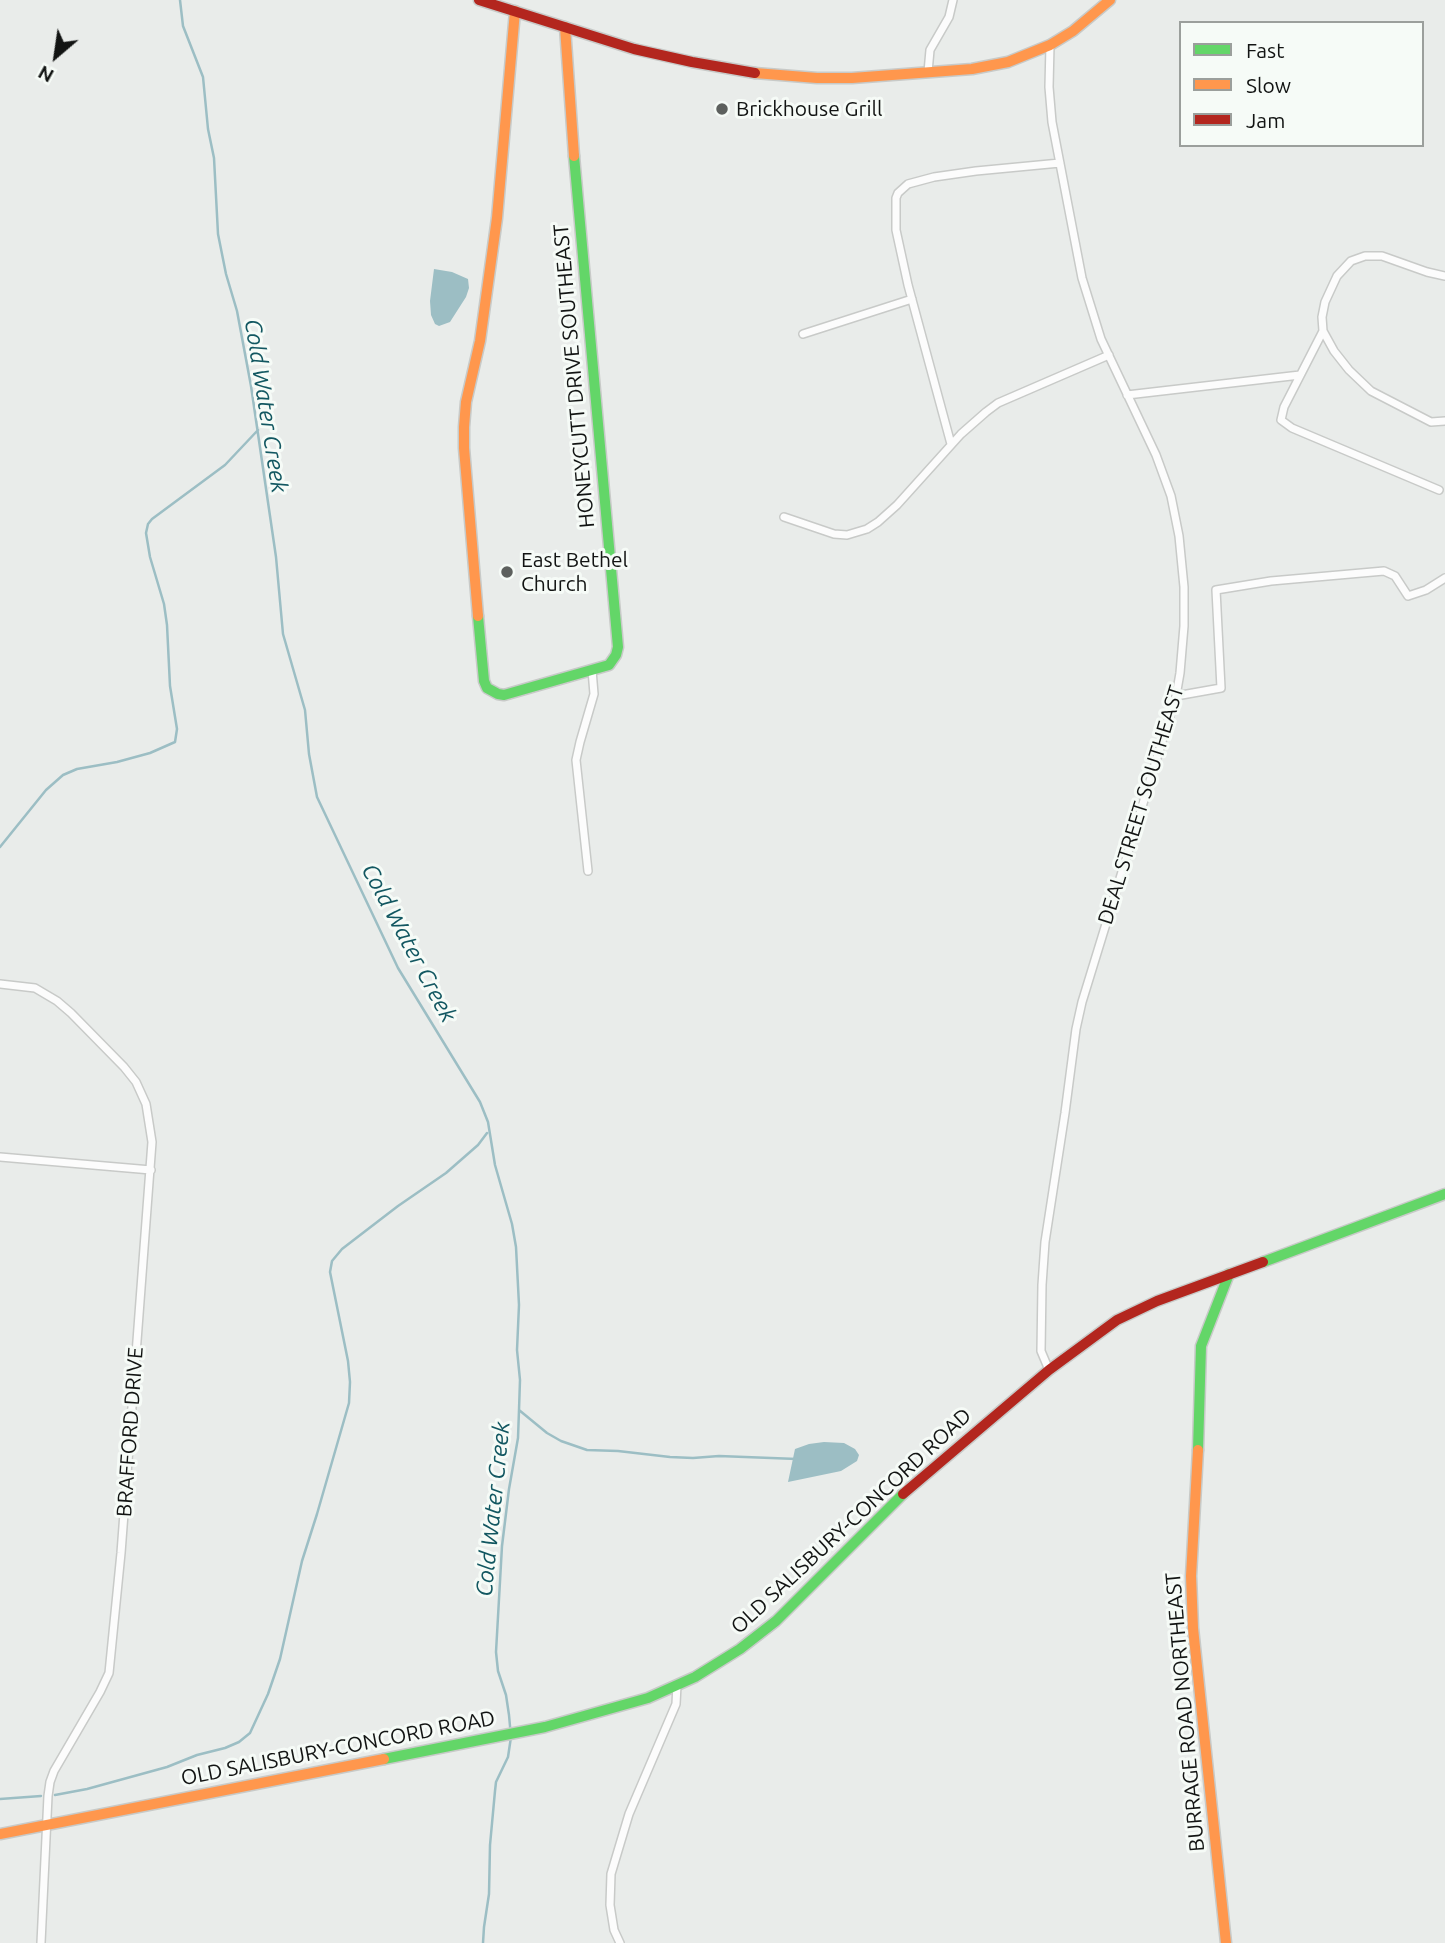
<!DOCTYPE html>
<html>
<head>
<meta charset="utf-8">
<style>
  body { margin:0 }
  #map { position:relative; width:1445px; height:1943px; overflow:hidden; background:#e9ecea; font-family:Ubuntu,sans-serif }
  canvas { display:block }
  .legend { position:absolute; left:1179px; top:21px; width:245px; height:126px; box-sizing:border-box; background:#f6fbf7; border:2px solid #9b9f9c; margin:0; padding:9px 12px; list-style:none; font-size:21px; color:#121413 }
  .legend li { display:flex; align-items:center; gap:14px; height:35px }
  .legend b { width:35px; border:2px solid #9b9f9c }
  .north { position:absolute; left:21px; top:21px; width:70px; height:70px; -webkit-text-stroke:5px #f6fbf7; paint-order:stroke; rotate:209deg; font-size:19px; font-weight:700; line-height:28px; text-align:center; color:#121413 }
  .north::after { content:''; display:block; margin:auto; width:24px; height:32px; background:#121413; clip-path:polygon(50% 0,100% 100%,50% 72%,0 100%) }
</style>
</head>
<body>
<div id="map">
<canvas width="1445" height="1943"></canvas>
<ul class="legend">
<li><b style="height:9px;background:#63d668"></b>Fast</li>
<li><b style="height:9px;background:#ff974d"></b>Slow</li>
<li><b style="height:9px;background:#b3261e"></b>Jam</li>
</ul>
<div class="north">N</div>
</div>
<script>
const c = document.querySelector('canvas').getContext('2d');
c.lineJoin = 'round';
function fillPath(path, color) { c.fillStyle = color; c.fill(path, 'evenodd'); }
const toPath = rows => new Path2D(rows.map(r => 'M' + r).join(''));
function strokePath(path, color, width, dash) { c.strokeStyle = color; c.lineWidth = width; c.lineCap = dash ? 'butt' : 'round'; c.setLineDash(dash || []); c.stroke(path); }
function drawText(font, color, halo, rows, align = 'center') {
  c.font = font + ' Ubuntu,sans-serif'; c.lineWidth = 6; c.setLineDash([]); c.textBaseline = 'middle'; c.strokeStyle = halo; c.fillStyle = color; for (const [text, x, y, turn = 0] of rows) {
    c.save(); c.translate(x, y); c.rotate((+turn || 0) * Math.PI / 180); c.textAlign = isNaN(turn) ? turn : align; if (halo) c.strokeText(text, 0, 0); c.fillText(text, 0, 0); c.restore();
  }
}
fillPath(toPath([
  [434,269,452,272,468,279,469,288,466,297,450,322,439,326,435,324,431,315,430,301],
  [824,1442,844,1443,855,1449,859,1455,857,1461,841,1471,788,1482,795,1449,809,1444]
]), '#9cbec4');
strokePath(toPath([
  [180,0,183,26,203,77,208,129,214,158,218,234,226,274,237,311,251,386,276,557,283,634,305,710,309,754,317,797,398,968,480,1102,488,1122,495,1165,512,1224,516,1247,519,1305,517,1350,520,1380,519,1410,518,1438,509,1489,502,1546,496,1652,498,1671,506,1695,509,1715,511,1737,508,1757,496,1782,495,1791,490,1845,489,1894,484,1927,483,1943],
  [0,847,46,790,63,775,77,769,117,762,150,753,175,742,177,729,170,686,167,625,164,604,150,557,146,533,148,524,152,519,225,465,258,430],
  [519,1410,547,1433,561,1441,587,1450,618,1451,670,1457,693,1458,719,1456,797,1459],
  [55,1795,87,1789,167,1767,197,1755,225,1748,239,1742,250,1733,268,1694,280,1659,302,1561,317,1514,349,1403,350,1382,348,1361,330,1272,332,1261,342,1249,355,1239,398,1206,446,1173,478,1145,487,1133],
  [0,1799,41,1796]
]), '#9cbec4', 2.5);
const street = toPath([
  [928,72,930,50,949,17,953,0],
  [1323,331,1334,351,1349,370,1371,391,1431,422,1445,421],
  [803,334,912,299],
  [1127,395,1300,375],
  [951,444,908,285,896,230,896,198,898,193,908,184,934,177,976,171,1060,163],
  [1439,490,1292,428,1281,420,1284,407,1323,331,1322,317,1325,302,1337,276,1351,261,1365,256,1382,256,1427,272,1445,276],
  [784,517,834,534,847,535,867,529,878,522,897,505,961,434,986,412,998,403,1109,355],
  [1176,696,1221,688,1216,590,1271,581,1384,571,1395,576,1408,596,1426,590,1445,578],
  [588,871,576,760,580,742,594,694,592,670],
  [0,984,35,988,57,1001,71,1013,124,1067,136,1082,146,1104,152,1142,121,1553,109,1673,100,1692,54,1771,50,1782,48,1796,41,1943],
  [0,1157,151,1170],
  [1049,1370,1041,1351,1042,1285,1045,1242,1065,1113,1076,1029,1082,1002,1176,696,1180,673,1184,626,1184,587,1179,536,1171,496,1156,455,1101,339,1082,278,1052,122,1049,87,1050,45],
  [620,1943,614,1930,610,1905,611,1874,629,1814,676,1704,677,1685]
]);
const fast = toPath([
  [478,616,484,681,487,688,498,694,504,695,609,665,616,655,618,647,574,156],
  [1263,1262,1445,1194],
  [1198,1450,1201,1346,1229,1274],
  [384,1759,545,1727,648,1698,695,1677,740,1649,776,1621,903,1494]
]);
const slow = toPath([
  [565,27,574,156],
  [755,73,817,78,852,78,972,69,1008,62,1050,45,1073,31,1110,0],
  [478,616,464,448,464,427,466,402,480,341,497,218,515,11],
  [1198,1450,1191,1576,1193,1628,1226,1943],
  [0,1834,384,1759]
]);
const jam = toPath([
  [479,0,634,49,692,62,755,73],
  [903,1494,1049,1370,1117,1320,1157,1301,1263,1262]
]);
strokePath(street, '#c8cac8', 10);
strokePath(fast, '#c8cac8', 13);
strokePath(slow, '#c8cac8', 13);
strokePath(jam, '#c8cac8', 13);
strokePath(street, '#fcfcfc', 7);
strokePath(fast, '#63d668', 10);
strokePath(slow, '#ff974d', 10);
strokePath(jam, '#b3261e', 10);
for (const [x, y, r, color] of [
  [722,109,7,"#5d605e"],
  [507,572,7,"#5d605e"]
]) { const dot = new Path2D(); dot.arc(x, y, r, 0, 2 * Math.PI); c.fillStyle = color; c.fill(dot); strokePath(dot, '#f6fbf7', 2.5); }
drawText('21px', '#121413', '#f6fbf7', [
  ["Brickhouse Grill",736,109],
  ["East Bethel",521,560],
  ["Church",521,584]
], 'left');
drawText('21px', '#121413', '#f6fbf7', [
  ["HONEYCUTT DRIVE SOUTHEAST",574,376,-95],
  ["DEAL STREET SOUTHEAST",1141,805,-73],
  ["BRAFFORD DRIVE",130,1432,-86],
  ["OLD SALISBURY-CONCORD ROAD",851,1521,-43],
  ["BURRAGE ROAD NORTHEAST",1185,1712,-95],
  ["OLD SALISBURY-CONCORD ROAD",338,1748,-11]
]);
drawText('italic 23px', '#125761', '#f6fbf7', [
  ["Cold Water Creek",266,406,81],
  ["Cold Water Creek",409,943,62],
  ["Cold Water Creek",493,1509,-84]
]);
</script>
</body>
</html>
